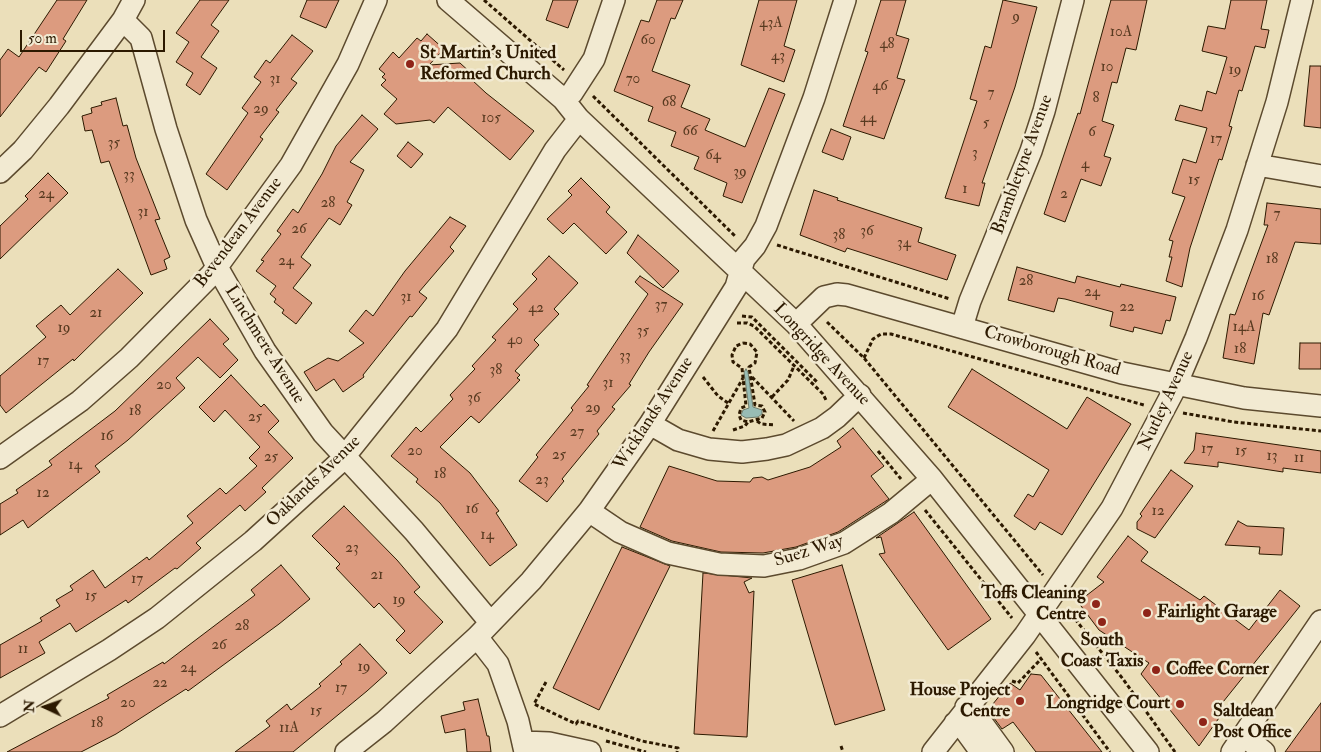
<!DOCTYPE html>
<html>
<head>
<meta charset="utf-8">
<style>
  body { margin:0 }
  #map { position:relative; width:1321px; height:752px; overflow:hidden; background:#ebdfba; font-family:"IM FELL Double Pica",serif }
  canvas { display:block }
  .north { position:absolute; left:20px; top:682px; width:50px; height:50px; -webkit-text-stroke:4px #f2ead2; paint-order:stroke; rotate:273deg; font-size:14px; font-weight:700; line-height:20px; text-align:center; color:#2c1900 }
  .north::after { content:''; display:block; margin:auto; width:18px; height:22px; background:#2c1900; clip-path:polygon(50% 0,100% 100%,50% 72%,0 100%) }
  .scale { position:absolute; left:20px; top:30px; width:145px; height:22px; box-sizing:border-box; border:2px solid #2c1900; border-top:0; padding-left:6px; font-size:15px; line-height:18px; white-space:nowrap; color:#2c1900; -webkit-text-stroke:4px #f2ead2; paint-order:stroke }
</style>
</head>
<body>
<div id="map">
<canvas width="1321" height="752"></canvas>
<div class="north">N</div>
<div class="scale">50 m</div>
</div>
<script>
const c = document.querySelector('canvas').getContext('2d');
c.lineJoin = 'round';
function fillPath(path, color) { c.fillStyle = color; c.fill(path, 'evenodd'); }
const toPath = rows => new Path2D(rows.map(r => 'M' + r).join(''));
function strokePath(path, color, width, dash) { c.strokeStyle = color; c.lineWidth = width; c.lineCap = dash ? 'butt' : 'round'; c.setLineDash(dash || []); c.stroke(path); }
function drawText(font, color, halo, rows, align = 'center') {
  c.font = font + ' "IM FELL Double Pica",serif'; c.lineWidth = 5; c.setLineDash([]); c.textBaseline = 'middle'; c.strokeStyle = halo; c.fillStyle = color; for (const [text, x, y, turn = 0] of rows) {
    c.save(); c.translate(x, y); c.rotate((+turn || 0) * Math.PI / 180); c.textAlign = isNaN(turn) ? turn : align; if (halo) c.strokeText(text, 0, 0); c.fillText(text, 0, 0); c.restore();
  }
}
const water = toPath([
  [746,369,748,372,753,407,762,410,762,414,758,417,746,418,741,415,743,410,749,408,744,372,746,369]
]);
fillPath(water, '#98bcb4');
strokePath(water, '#6d7b6c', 1);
const building = toPath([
  [57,0,87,0,63,39,66,41,46,72,39,67,0,117,0,60,8,49,19,57,57,0],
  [200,0,229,0,211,25,219,31,201,57,217,68,200,95,186,85,193,73,176,62,189,42,176,33,200,0],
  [307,0,339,0,326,28,300,17,307,0],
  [553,0,578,0,568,28,546,20,553,0],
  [657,0,683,0,675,19,671,18,652,71,690,85,681,107,710,119,705,130,745,147,769,88,785,94,742,203,723,196,727,183,694,169,699,157,671,146,676,132,648,121,653,107,614,91,641,20,649,22,657,0],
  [759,0,797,0,784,46,795,50,784,82,741,65,759,0],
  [881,0,906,0,896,35,909,39,897,78,905,80,884,139,843,126,868,52,865,51,881,0],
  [1003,0,1037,7,1015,87,982,183,985,183,979,206,945,198,977,101,970,99,985,46,991,48,1003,0],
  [1111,0,1147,0,1136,50,1126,48,1117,83,1112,82,1102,121,1114,125,1104,156,1111,158,1101,186,1081,179,1065,222,1044,214,1078,113,1080,114,1111,0],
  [1231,0,1267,0,1261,29,1269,30,1265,48,1255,46,1242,91,1239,90,1229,126,1232,127,1222,160,1219,159,1190,248,1182,287,1166,281,1172,257,1169,257,1173,241,1169,240,1185,197,1172,193,1183,159,1196,163,1207,128,1175,120,1180,105,1202,111,1207,91,1216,94,1227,57,1202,51,1208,26,1225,29,1231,0],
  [427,34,444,49,429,65,460,63,472,74,472,80,486,93,534,131,510,160,448,107,434,123,430,120,396,124,384,114,397,99,381,85,386,80,382,77,385,74,379,69,393,52,399,58,417,38,421,41,427,34],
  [292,35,313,51,291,79,297,83,276,110,279,112,260,137,263,139,227,190,206,174,248,113,242,108,261,82,254,77,266,60,270,63,292,35],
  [1310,66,1321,66,1321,128,1304,126,1310,66],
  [116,98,123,126,127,125,136,158,160,219,155,220,170,257,164,260,167,269,151,275,109,161,101,163,92,130,85,131,82,116,92,113,91,108,102,105,101,102,116,98],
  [362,115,378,129,350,162,364,170,347,202,352,205,340,225,329,218,301,257,311,265,293,288,312,303,296,324,282,313,284,310,274,302,276,299,270,294,276,286,256,271,264,261,261,260,281,234,277,231,293,209,298,213,322,174,336,146,362,115],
  [831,129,851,137,843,160,822,152,831,129],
  [408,142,423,154,411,168,397,156,408,142],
  [48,173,68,193,0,259,0,226,28,199,25,196,48,173],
  [581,178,610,207,606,212,627,232,606,254,574,223,563,234,547,219,572,195,568,191,581,178],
  [814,190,838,198,837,200,922,228,918,242,956,255,947,280,847,248,845,252,800,235,814,190],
  [1267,203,1321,209,1321,244,1295,242,1269,315,1263,313,1254,364,1223,358,1230,314,1235,315,1268,225,1264,225,1267,203],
  [450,217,466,226,450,247,454,251,419,292,427,298,412,317,410,316,363,375,364,377,343,392,334,379,316,391,304,372,328,358,338,361,364,343,349,331,366,310,373,316,405,271,450,217],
  [638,235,679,271,663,288,627,253,638,235],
  [549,256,578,283,554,309,559,314,534,340,539,345,515,371,520,375,517,378,520,380,479,423,471,416,440,447,470,473,499,511,496,513,517,545,490,566,440,503,416,482,418,479,391,456,416,427,421,432,453,399,450,395,475,369,472,366,496,340,492,337,518,309,513,304,537,279,532,274,549,256],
  [1017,267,1075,283,1077,276,1120,287,1121,284,1176,297,1170,321,1166,320,1162,334,1134,327,1133,332,1110,326,1113,312,1065,299,1058,298,1054,312,1008,300,1017,267],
  [118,269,143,293,74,361,73,359,6,413,0,405,0,376,46,337,36,326,61,305,70,315,118,269],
  [640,276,683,304,649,352,629,384,631,385,612,407,615,409,597,431,599,434,562,479,564,481,547,502,519,481,538,457,536,455,573,410,571,408,589,386,587,385,648,294,635,282,640,276],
  [210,319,229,339,223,344,238,360,220,378,198,357,176,378,185,388,128,440,95,466,100,472,28,528,23,520,0,535,0,504,18,493,16,490,52,465,49,461,115,411,210,319],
  [1300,343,1321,343,1321,369,1299,369,1300,343],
  [972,369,1067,429,1087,397,1131,424,1062,535,1040,522,1035,530,1014,516,1028,494,1033,497,1049,470,948,407,972,369],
  [231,375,261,407,264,404,279,421,268,432,293,458,262,488,266,492,245,511,240,505,196,543,201,548,177,569,175,568,128,603,126,600,76,632,70,623,39,642,45,653,0,678,0,645,42,621,40,618,60,606,56,600,73,590,70,586,93,570,105,588,147,557,149,560,193,523,187,516,220,488,226,494,257,466,249,458,260,447,225,410,214,422,199,407,231,375],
  [853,428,884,466,871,476,889,499,838,532,796,547,763,553,721,552,672,541,640,527,669,466,717,481,750,482,753,478,762,477,768,480,810,467,841,447,837,441,853,428],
  [1196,433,1321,451,1321,473,1283,468,1283,472,1218,462,1218,467,1184,463,1194,450,1196,433],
  [1171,470,1193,486,1155,538,1137,529,1137,522,1142,516,1140,514,1171,470],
  [344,506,397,560,420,587,414,592,443,622,410,654,396,640,405,631,379,603,374,608,336,568,340,564,312,536,344,506],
  [914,512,991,619,948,650,879,554,885,553,881,537,876,538,914,512],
  [1238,521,1247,526,1284,528,1282,555,1259,554,1260,547,1225,545,1238,521],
  [1128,536,1148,552,1141,561,1200,600,1204,596,1249,630,1280,590,1300,606,1219,707,1224,711,1199,746,1141,674,1149,663,1099,630,1078,602,1104,582,1097,577,1128,536],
  [622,547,670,566,599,710,553,688,622,547],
  [281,565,310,599,279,624,188,691,186,689,116,734,81,752,7,752,109,698,107,695,163,662,164,664,255,595,251,590,281,565],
  [842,565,885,710,835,725,792,580,842,565],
  [703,573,752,578,744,582,749,593,754,591,747,737,694,734,703,573],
  [360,644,387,673,367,691,293,752,235,752,270,726,266,721,287,704,291,710,321,686,319,684,342,664,340,662,360,644],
  [1031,674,1041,675,1102,752,1036,752,1013,722,1002,729,988,710,1010,683,1020,690,1031,674],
  [478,699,487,736,489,736,491,752,467,752,465,729,445,733,441,716,465,710,463,702,478,699],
  [1321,703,1321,752,1285,752,1298,734,1321,703]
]);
fillPath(building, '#dc9b7f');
strokePath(building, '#2c1900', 1);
const minor = toPath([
  [448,0,563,99,579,119,796,324,932,479,1148,752],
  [123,20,141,38,166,129,196,220,217,267,265,351,323,433,414,531,490,622],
  [563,99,572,93,594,59,614,0],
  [1257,165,1321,176],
  [0,172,23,150,59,106,123,20,134,0],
  [796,324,824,297,837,294,847,295,1122,373,1244,398,1321,406],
  [962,327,970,301,1031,151,1044,111,1073,0],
  [650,424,678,440,709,449,742,452,767,449,786,445,822,428,837,417,860,395],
  [0,458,80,401,129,358,211,275,291,165,348,64,376,0],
  [589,511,620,532,668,553,719,564,764,566,799,559,844,543,891,513,932,479],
  [477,637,498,664,518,721,525,752],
  [966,707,976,715,1003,752],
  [0,716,109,650,157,618,253,541,340,462,447,329,555,150,579,119],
  [955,723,965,730,981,752],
  [1244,736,1264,752],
  [523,742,549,743,590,752],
  [346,752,384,722,477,637,531,581,589,511,650,424,736,287,744,259,755,246,766,226,814,98,845,0],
  [933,752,1025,635,1112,508,1173,392,1196,338,1237,230,1277,102,1302,0],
  [1232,752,1321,621]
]);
strokePath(minor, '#5c4a2e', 24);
strokePath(toPath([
  [484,0,564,70],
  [593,96,736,237],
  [777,245,950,299],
  [742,316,752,317,818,383],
  [827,322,864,358,1043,575],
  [737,323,747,323,754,326,823,394,826,400],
  [743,343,750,344,757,352,755,363,749,367,755,405,762,406,765,412,762,418,748,422,741,420,739,415,741,408,746,406,742,368,733,362,732,355,736,346,743,343],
  [864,358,873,339,881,334,891,334,1144,405],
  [703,377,718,396,728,403],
  [752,377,794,421],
  [772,397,788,380,794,366],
  [1183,413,1234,422,1321,431],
  [757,421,761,424,775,425],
  [733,430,745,426,748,422],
  [713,431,743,378],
  [878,451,901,479],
  [925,510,1012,618],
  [1067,609,1123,679,1175,752],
  [1036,652,1110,752],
  [1012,681,1018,683,1041,659],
  [546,682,534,704,576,724,578,721,642,741,678,748,677,752],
  [606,741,646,752],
  [841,746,843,752]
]), '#2c1900', 3, [4, 2.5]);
strokePath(minor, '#f2ead2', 21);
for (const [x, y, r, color] of [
  [410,64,5,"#8f2418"],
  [1096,604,5,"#8f2418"],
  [1147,613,5,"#8f2418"],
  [1102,622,5,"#8f2418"],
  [1156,670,5,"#8f2418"],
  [1020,701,5,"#8f2418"],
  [1180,704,5,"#8f2418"],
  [1203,722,5,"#8f2418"]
]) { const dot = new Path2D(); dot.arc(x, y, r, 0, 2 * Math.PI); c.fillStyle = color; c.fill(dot); strokePath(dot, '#f2ead2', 2); }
drawText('15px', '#583a20', null, [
  ["9",1016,18],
  ["43A",771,24],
  ["10A",1121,33],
  ["60",648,41],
  ["48",887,45],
  ["43",778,57],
  ["10",1107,68],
  ["19",1235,71],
  ["31",275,80],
  ["70",633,80],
  ["46",880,87],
  ["7",991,94],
  ["8",1096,99],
  ["68",669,103],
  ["29",261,110],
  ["105",491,119],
  ["44",868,119],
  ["5",986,124],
  ["66",690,132],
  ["6",1092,133],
  ["17",1216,140],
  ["35",114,144],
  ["3",975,154],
  ["64",713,156],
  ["4",1085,165],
  ["39",740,173],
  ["33",129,176],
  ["15",1194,181],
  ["1",965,190],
  ["24",46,195],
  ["2",1064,195],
  ["28",328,204],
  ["31",143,213],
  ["7",1277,215],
  ["26",299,230],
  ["36",867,232],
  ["38",839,236],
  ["34",904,244],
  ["18",1272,260],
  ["24",286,262],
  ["28",1026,282],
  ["24",1092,293],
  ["16",1258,297],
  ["31",406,298],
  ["37",661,306],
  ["22",1127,308],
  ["42",536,309],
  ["21",96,314],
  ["14A",1244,328],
  ["19",64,329],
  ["35",643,332],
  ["40",515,341],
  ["18",1240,350],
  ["33",625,357],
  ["17",43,362],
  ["38",496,371],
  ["31",608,384],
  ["20",164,386],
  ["36",474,399],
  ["29",593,409],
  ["18",135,412],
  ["25",255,418],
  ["27",577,433],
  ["16",107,437],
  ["17",1207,450],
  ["20",415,452],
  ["15",1241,452],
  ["25",559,456],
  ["13",1272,457],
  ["25",271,458],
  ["11",1299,459],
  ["14",75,466],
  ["18",440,475],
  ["23",542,481],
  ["12",43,494],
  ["16",472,510],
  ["12",1158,512],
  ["14",487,536],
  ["23",352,549],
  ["21",377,576],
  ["17",137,580],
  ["15",91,597],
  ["19",399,601],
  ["28",242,627],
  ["26",219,646],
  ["11",23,650],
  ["19",364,668],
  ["24",188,669],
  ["22",160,684],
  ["17",341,689],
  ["20",128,704],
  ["15",316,712],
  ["18",97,724],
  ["11A",289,729]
]);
drawText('bold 18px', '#2c1900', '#f2ead2', [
  ["St Martin's United",420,54],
  ["Reformed Church",420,75],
  ["Toffs Cleaning",1086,594,"right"],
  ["Centre",1086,615,"right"],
  ["Fairlight Garage",1157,613],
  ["South",1102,641,"center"],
  ["Coast Taxis",1102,662,"center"],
  ["Coffee Corner",1166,670],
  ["House Project",1010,691,"right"],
  ["Centre",1010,712,"right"],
  ["Longridge Court",1170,704,"right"],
  ["Saltdean",1213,712],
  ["Post Office",1213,733]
], 'left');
drawText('18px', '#2c1900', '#f2ead2', [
  ["Brambletyne Avenue",1023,165,-70],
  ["Bevendean Avenue",239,233,-53],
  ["Linchmere Avenue",264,345,58],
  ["Crowborough Road",1052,352,16],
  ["Longridge Avenue",821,355,47],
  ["Nutley Avenue",1167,401,-65],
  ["Wicklands Avenue",654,414,-57],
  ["Oaklands Avenue",314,482,-44],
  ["Suez Way",809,552,-17]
]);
</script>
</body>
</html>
